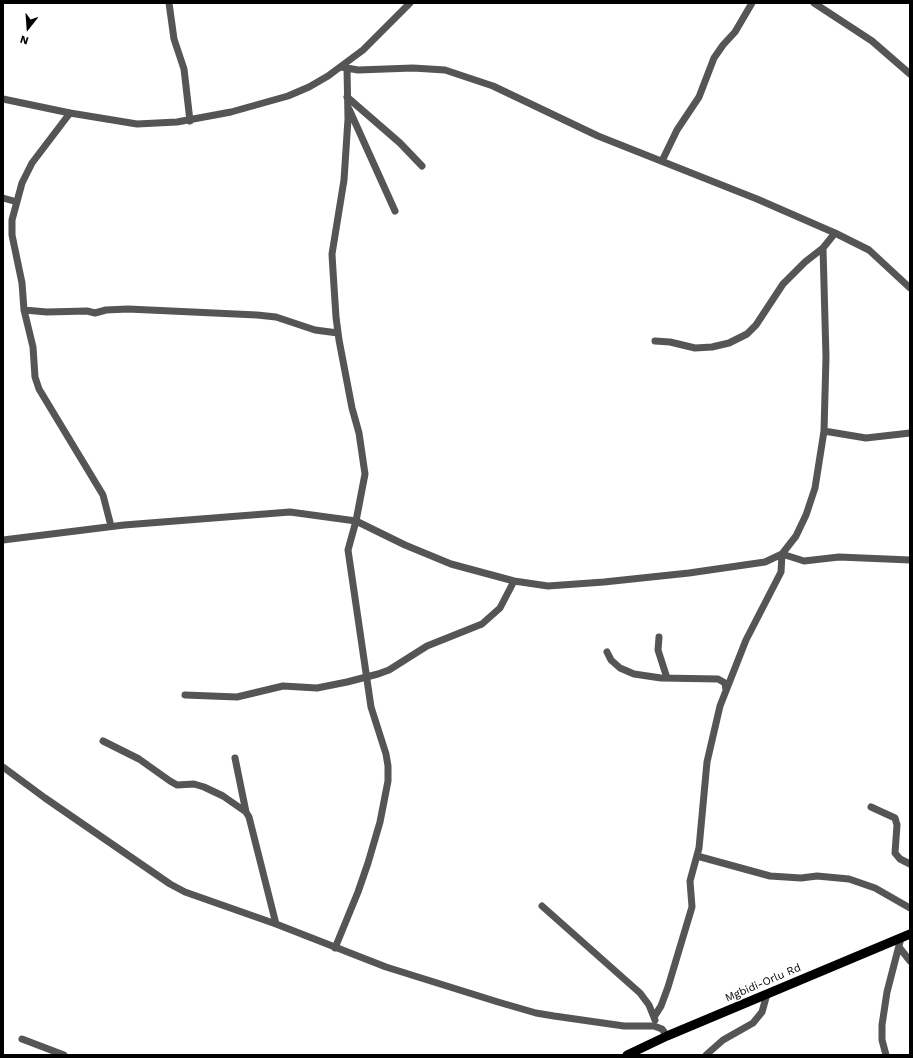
<!DOCTYPE html>
<html>
<head>
<meta charset="utf-8">
<style>
  body { margin:0 }
  #map { position:relative; width:913px; height:1058px; overflow:hidden; background:#fff; font-family:"Work Sans",sans-serif }
  canvas { display:block }
  .frame { position:absolute; inset:0; border:4px solid #000; pointer-events:none }
  .north { position:absolute; left:8px; top:8px; width:40px; height:40px; -webkit-text-stroke:3px #fff; paint-order:stroke; rotate:197deg; font-size:11px; font-weight:700; line-height:16px; text-align:center; color:#000 }
  .north::after { content:''; display:block; margin:auto; width:14px; height:18px; background:#000; clip-path:polygon(50% 0,100% 100%,50% 72%,0 100%) }
</style>
</head>
<body>
<div id="map">
<canvas width="913" height="1058"></canvas>
<div class="frame"></div>
<div class="north">N</div>
</div>
<script>
const c = document.querySelector('canvas').getContext('2d');
c.lineJoin = 'round';
const toPath = rows => new Path2D(rows.map(r => 'M' + r).join(''));
function strokePath(path, color, width, dash) { c.strokeStyle = color; c.lineWidth = width; c.lineCap = dash ? 'butt' : 'round'; c.setLineDash(dash || []); c.stroke(path); }
function drawText(font, color, halo, rows, align = 'center') {
  c.font = font + ' "Work Sans",sans-serif'; c.lineWidth = 3; c.setLineDash([]); c.textBaseline = 'middle'; c.strokeStyle = halo; c.fillStyle = color; for (const [text, x, y, turn = 0] of rows) {
    c.save(); c.translate(x, y); c.rotate((+turn || 0) * Math.PI / 180); c.textAlign = isNaN(turn) ? turn : align; if (halo) c.strokeText(text, 0, 0); c.fillText(text, 0, 0); c.restore();
  }
}
strokePath(toPath([
  [169,3,174,39,184,69,190,121],
  [814,3,872,41,910,74],
  [341,67,358,70,413,68,445,70,493,86,598,136,757,199,835,233,869,250,910,288],
  [347,97,400,143,422,166],
  [3,99,70,113,137,124,177,122,231,112,288,96,309,87,328,76,363,50,410,3],
  [349,109,395,211],
  [70,113,32,163,22,183,12,220,12,235,22,283,24,310,33,347,35,377,39,389,103,495,111,526],
  [662,161,677,130,699,97,714,58,723,45,735,32,752,3],
  [3,198,17,202],
  [24,310,47,312,87,311,95,313,106,310,128,309,257,315,276,317,315,330,338,333],
  [655,341,670,342,695,348,712,347,729,343,747,334,756,325,783,284,805,262,823,248,835,233],
  [824,431,866,438,910,433],
  [3,540,124,525,290,512,356,521,405,545,451,564,514,581,548,586,604,582,689,573,765,562,782,554,804,561,839,557,910,560],
  [659,637,658,650,667,678],
  [607,652,611,660,620,668,634,674,661,678,718,679,725,683,726,690],
  [185,695,237,697,283,686,317,688,347,682,378,674,389,670,427,646,482,624,500,608,514,581],
  [103,741,139,759,170,781,177,785,194,784,204,787,223,796,246,812,249,817,276,924],
  [235,758,246,812],
  [3,767,45,798,170,884,185,892,276,924,386,967,498,1002,536,1013,554,1016,624,1026,654,1026,662,1029,667,1036],
  [871,807,895,818,897,825,895,853,900,859,910,864],
  [697,856,770,876,801,878,817,876,849,879,875,888,910,908],
  [542,906,640,993,649,1005,655,1020],
  [899,947,910,961],
  [335,948,358,892,368,863,380,822,388,781,388,766,386,754,371,707,348,550,356,521,365,474,359,433,352,408,339,340,336,317,333,271,332,254,344,180,348,119,347,69],
  [654,1017,661,1006,668,987,692,907,690,881,699,848,707,762,720,706,746,640,781,572,782,554,796,536,806,515,815,488,824,431,826,357,823,248],
  [22,1039,64,1055],
  [706,1055,723,1040,753,1023,762,1012,767,994],
  [886,1055,882,1040,882,1025,887,992,901,938]
]), '#555', 7);
strokePath(toPath([
  [627,1055,667,1036,910,934]
]), '#000', 9);
drawText('11px', '#000', '#fff', [
  ["Mgbidi-Orlu Rd",763,983,-23]
]);
</script>
</body>
</html>
